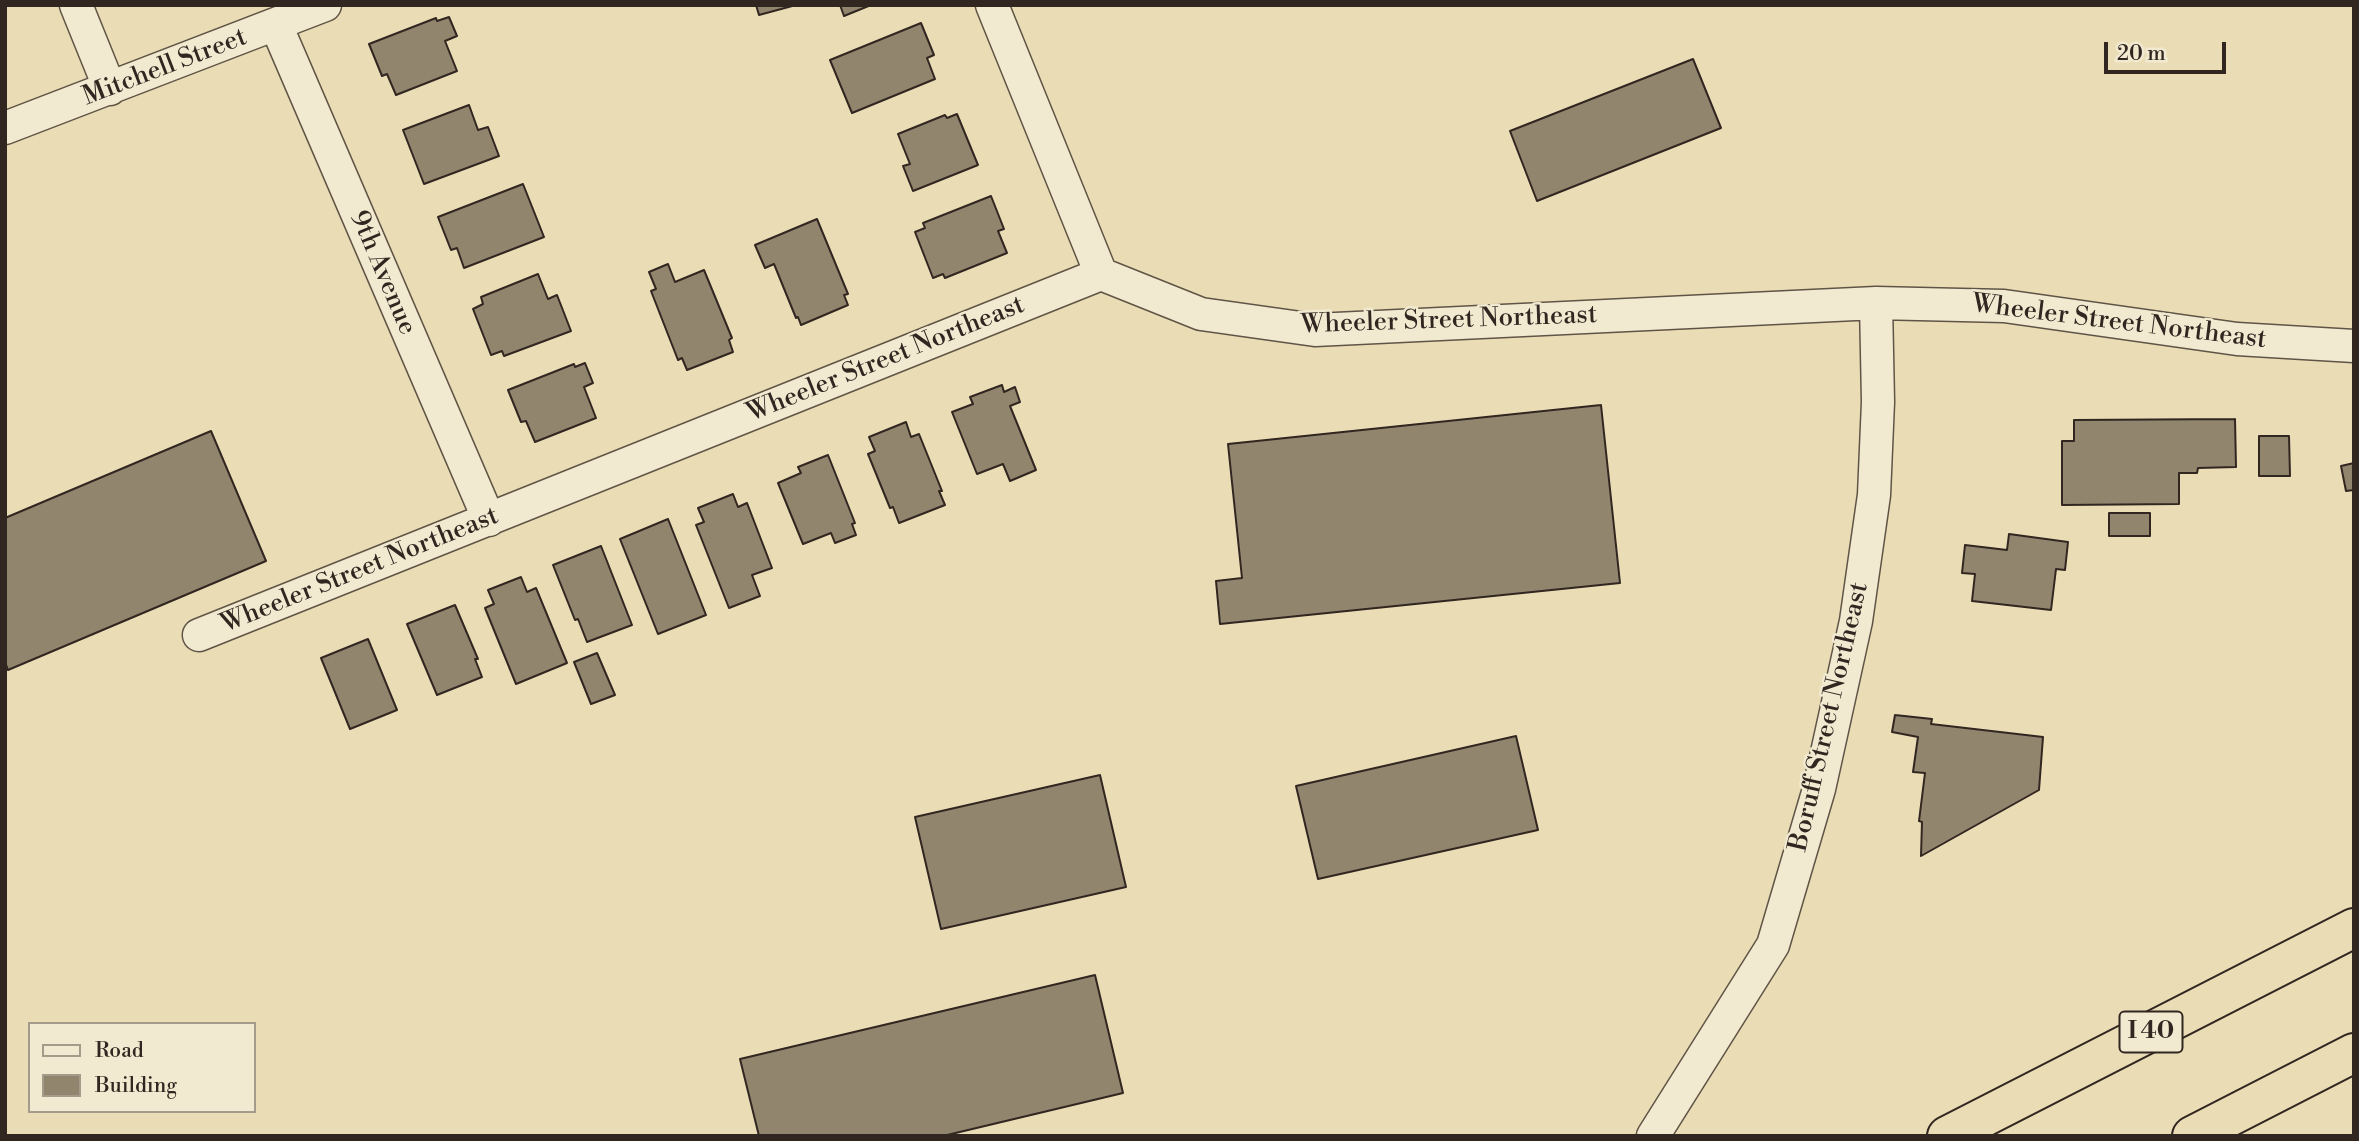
<!DOCTYPE html>
<html>
<head>
<meta charset="utf-8">
<style>
  body { margin:0 }
  #map { position:relative; width:2359px; height:1141px; overflow:hidden; background:#eaddb6; font-family:"Libre Bodoni",serif }
  canvas { display:block }
  .frame { position:absolute; inset:0; border:7px solid #322621; pointer-events:none }
  .legend { position:absolute; left:28px; top:1022px; width:228px; height:91px; box-sizing:border-box; background:#f1e9d0; border:2px solid #a59b8a; margin:0; padding:9px 12px; list-style:none; font-size:21px; color:#322621 }
  .legend li { display:flex; align-items:center; gap:14px; height:35px }
  .legend b { width:35px; border:2px solid #a59b8a }
  .scale { position:absolute; left:2104px; top:42px; width:122px; height:32px; box-sizing:border-box; border:4px solid #322621; border-top:0; padding-left:9px; font-size:21px; line-height:24px; white-space:nowrap; color:#322621; -webkit-text-stroke:5px #f1e9d0; paint-order:stroke }
</style>
</head>
<body>
<div id="map">
<canvas width="2359" height="1141"></canvas>
<div class="frame"></div>
<ul class="legend">
<li><b style="height:9px;background:#f1e9d0"></b>Road</li>
<li><b style="height:19px;background:#92856e"></b>Building</li>
</ul>
<div class="scale">20 m</div>
</div>
<script>
const c = document.querySelector('canvas').getContext('2d');
c.lineJoin = 'round';
function fillPath(path, color) { c.fillStyle = color; c.fill(path, 'evenodd'); }
const toPath = rows => new Path2D(rows.map(r => 'M' + r).join(''));
function strokePath(path, color, width, dash) { c.strokeStyle = color; c.lineWidth = width; c.lineCap = dash ? 'butt' : 'round'; c.setLineDash(dash || []); c.stroke(path); }
function drawText(font, color, halo, rows, align = 'center') {
  c.font = font + ' "Libre Bodoni",serif'; c.lineWidth = 5; c.setLineDash([]); c.textBaseline = 'middle'; c.strokeStyle = halo; c.fillStyle = color; for (const [text, x, y, turn = 0] of rows) {
    c.save(); c.translate(x, y); c.rotate((+turn || 0) * Math.PI / 180); c.textAlign = isNaN(turn) ? turn : align; if (halo) c.strokeText(text, 0, 0); c.fillText(text, 0, 0); c.restore();
  }
}
const building = toPath([
  [756,5,796,5,759,15,756,5],
  [840,5,871,5,844,16,840,5],
  [449,17,457,36,445,41,457,71,396,95,387,74,382,76,369,44,436,18,437,21,449,17],
  [921,23,934,55,927,58,935,79,852,113,830,60,921,23],
  [1693,59,1721,128,1537,201,1510,131,1693,59],
  [469,105,478,130,488,127,499,156,424,184,403,130,469,105],
  [957,114,978,165,913,191,903,166,910,164,898,134,945,115,947,118,957,114],
  [523,184,544,237,464,268,457,248,451,250,438,217,523,184],
  [991,196,1004,229,998,231,1007,253,945,278,943,274,933,278,915,232,925,228,923,223,991,196],
  [817,219,848,294,844,295,848,305,801,325,798,317,796,318,774,264,765,268,755,245,817,219],
  [668,264,675,282,704,270,732,338,729,340,733,352,687,370,682,358,678,360,651,291,656,289,649,272,668,264],
  [538,274,548,299,557,295,571,331,504,356,502,351,491,355,473,309,483,304,481,297,538,274],
  [585,363,593,383,584,387,596,418,535,442,526,421,521,422,508,390,574,364,575,367,585,363],
  [1002,385,1004,392,1015,387,1020,402,1010,406,1036,470,1010,481,1003,464,977,474,952,412,973,404,970,397,1002,385],
  [1601,405,1620,583,1220,624,1216,581,1242,578,1228,444,1601,405],
  [2235,419,2236,467,2198,468,2197,473,2179,473,2179,504,2062,505,2062,441,2074,441,2074,420,2235,419],
  [906,422,911,437,919,434,942,491,939,491,945,505,899,523,893,507,890,508,868,454,875,451,869,437,906,422],
  [211,431,266,561,8,670,5,662,5,518,211,431],
  [2259,436,2289,436,2290,476,2259,476,2259,436],
  [828,455,855,523,852,524,856,535,835,543,831,533,803,544,778,483,801,473,798,467,828,455],
  [2354,463,2354,490,2346,491,2341,466,2354,463],
  [733,494,738,507,747,503,772,568,752,575,760,596,729,608,696,525,704,522,698,508,733,494],
  [2109,513,2150,513,2150,536,2109,536,2109,513],
  [668,519,706,615,658,634,620,539,668,519],
  [2009,534,2068,542,2065,570,2056,569,2051,610,1972,601,1975,574,1962,573,1965,545,2007,550,2009,534],
  [601,546,632,625,587,642,578,619,575,620,553,565,601,546],
  [521,577,527,592,536,588,567,663,516,684,485,608,494,604,488,590,521,577],
  [455,605,478,659,475,659,482,677,437,695,407,624,455,605],
  [368,639,397,710,350,729,321,658,368,639],
  [597,653,615,695,591,704,574,662,597,653],
  [1895,715,1932,719,1931,724,2043,737,2039,790,1921,856,1922,822,1919,821,1925,773,1913,772,1918,737,1892,732,1895,715],
  [1516,736,1538,830,1318,879,1296,786,1516,736],
  [1100,775,1126,887,941,929,915,817,1100,775],
  [1095,975,1123,1093,943,1136,759,1136,740,1059,1095,975]
]);
fillPath(building, '#92856e');
strokePath(building, '#322621', 2);
const minor = toPath([
  [76,5,110,89],
  [992,5,1101,274],
  [276,25,489,520],
  [5,128,325,5],
  [199,635,1101,274,1201,314,1315,330,1876,303,2004,306,2237,339,2354,346],
  [1653,1136,1773,945,1819,789,1856,621,1874,495,1878,402,1876,303]
]);
const motorway = toPath([
  [1947,1136,2354,928],
  [2192,1136,2354,1053]
]);
strokePath(minor, '#605446', 35);
strokePath(motorway, '#322621', 42);
strokePath(minor, '#f1e9d0', 32);
strokePath(motorway, '#eaddb6', 38);
for (const [x, y, w] of [
  [2151,1032,63]
]) { const box = new Path2D(); box.roundRect(x - w / 2, y - 20.5, w, 41, 5); c.fillStyle = '#f1e9d0'; c.fill(box); strokePath(box, '#322621', 2); }
drawText('bold 24px', '#322621', null, [
  ["I 40",2151,1032]
]);
drawText('26px', '#322621', '#f1e9d0', [
  ["Mitchell Street",165,68,-21],
  ["9th Avenue",382,273,67],
  ["Wheeler Street Northeast",1449,321,-2],
  ["Wheeler Street Northeast",2119,323,7],
  ["Wheeler Street Northeast",886,360,-22],
  ["Wheeler Street Northeast",360,571,-22],
  ["Boruff Street Northeast",1830,717,-77]
]);
</script>
</body>
</html>
